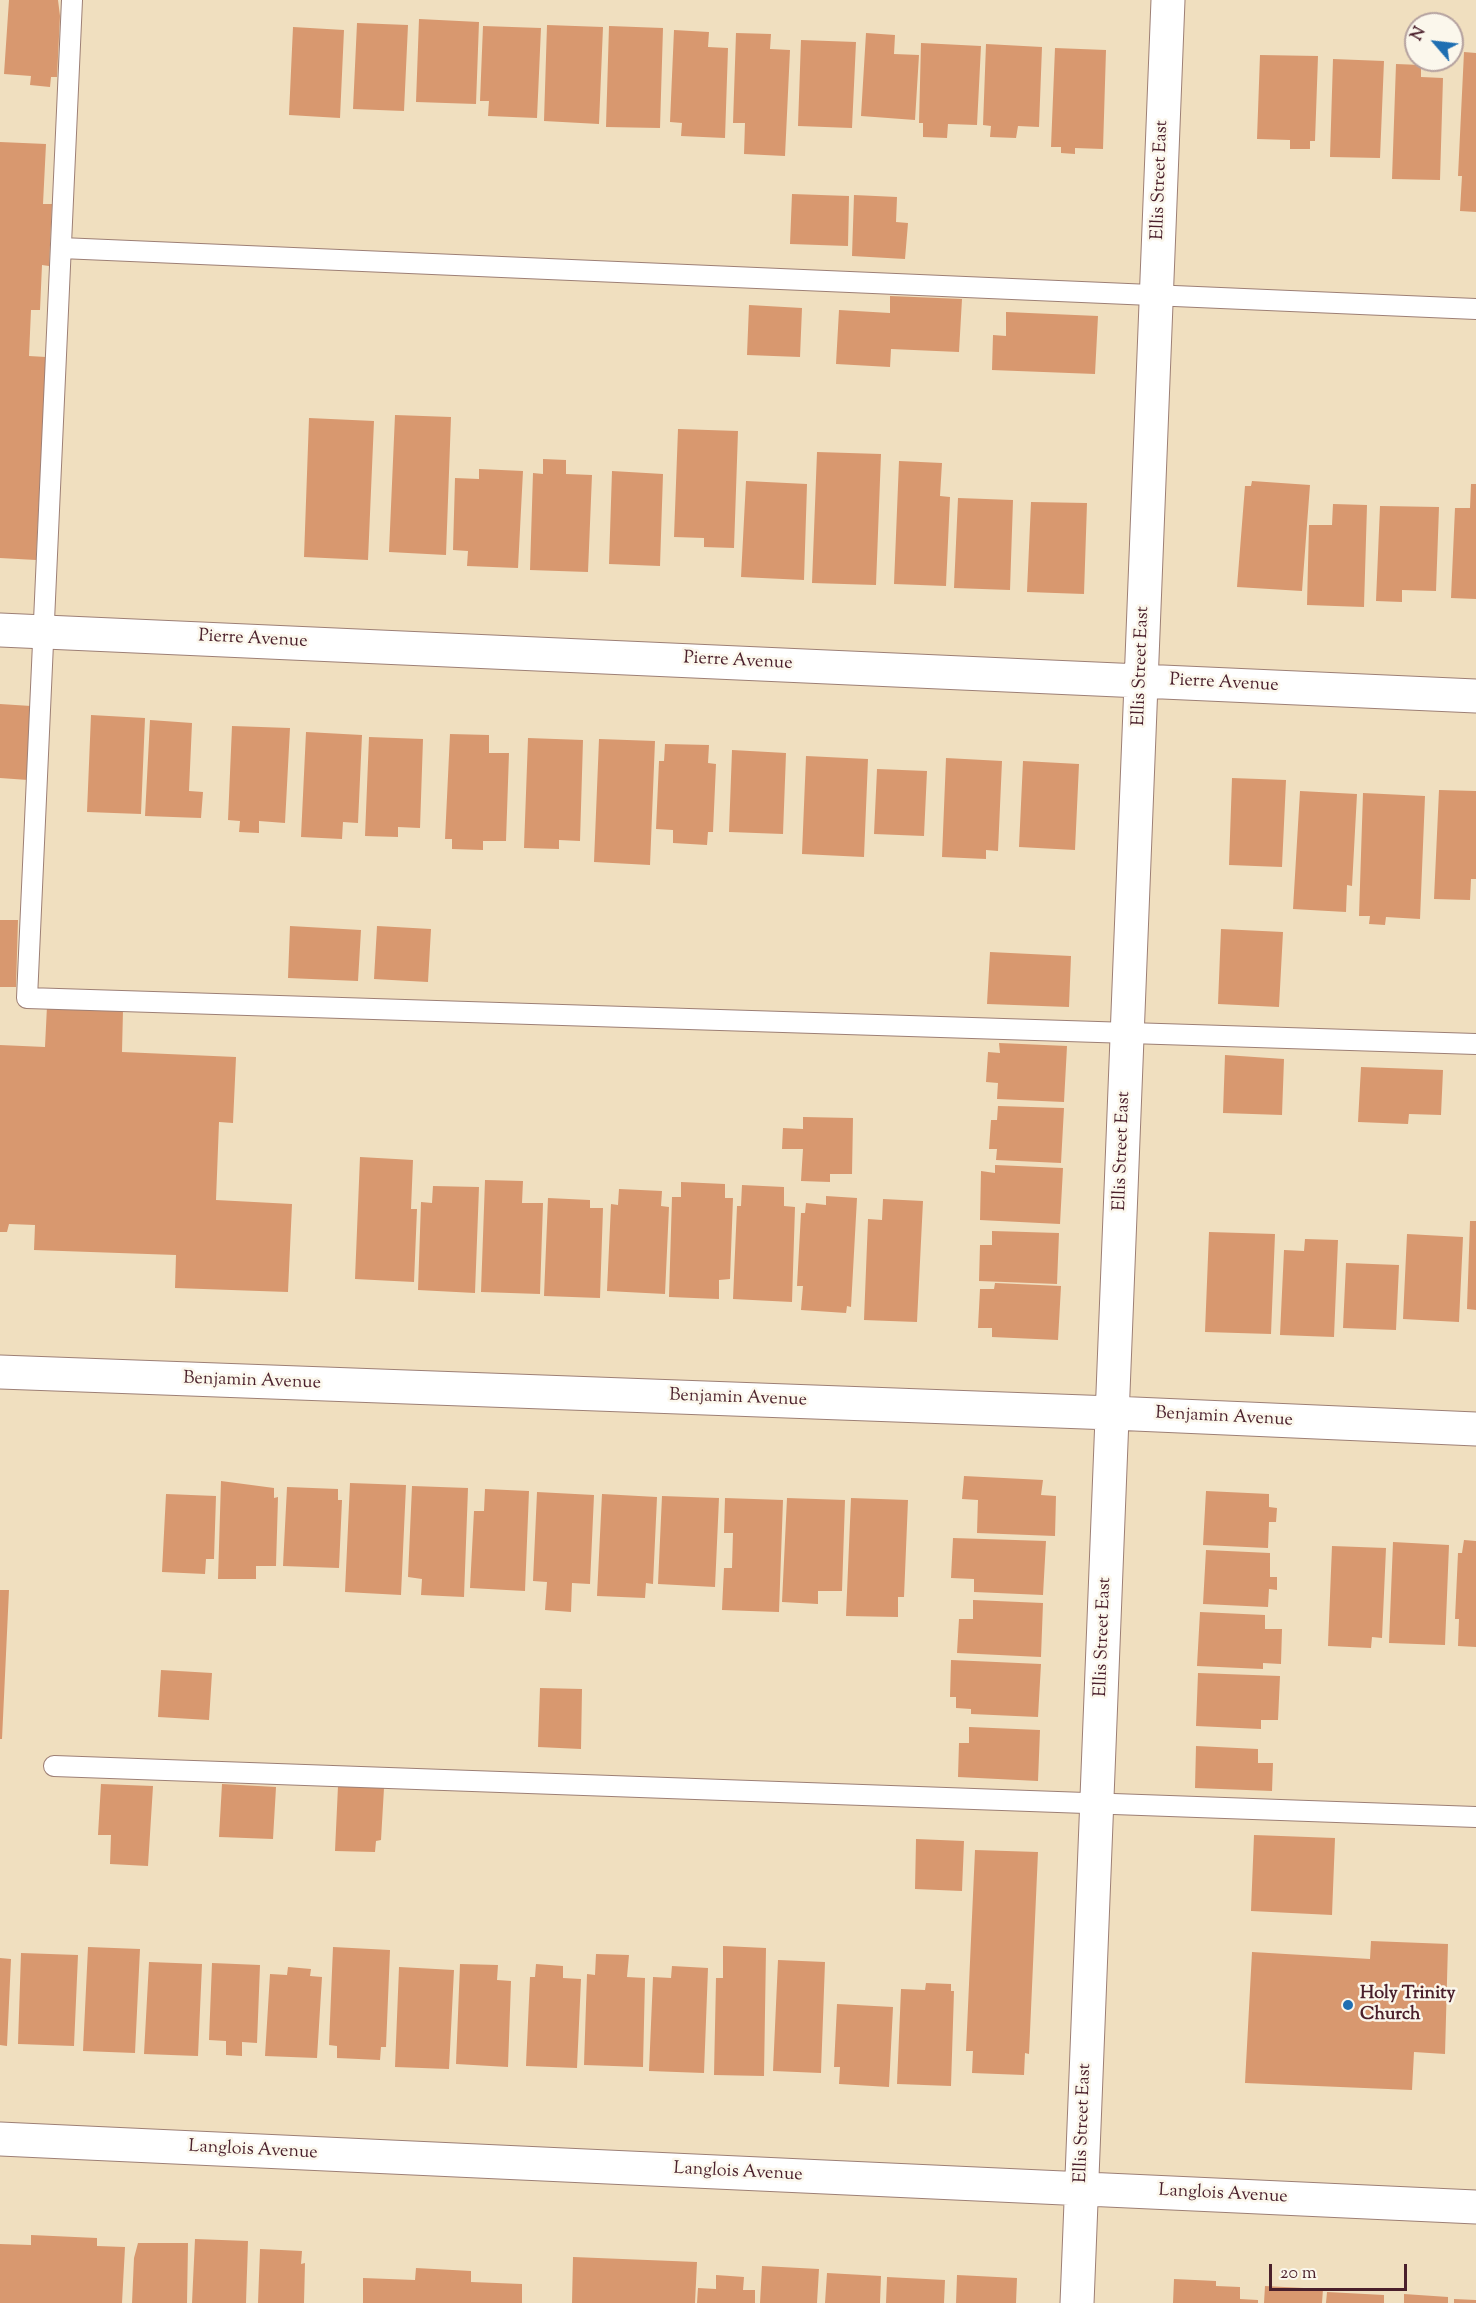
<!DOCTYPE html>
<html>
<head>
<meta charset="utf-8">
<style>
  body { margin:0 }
  #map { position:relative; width:1476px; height:2303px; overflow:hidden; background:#f0dfbf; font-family:"Sorts Mill Goudy",serif }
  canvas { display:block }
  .north { position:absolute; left:1404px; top:12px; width:60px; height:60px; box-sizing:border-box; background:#fbf7ec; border:2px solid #b4a19f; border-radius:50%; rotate:298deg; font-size:16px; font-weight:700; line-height:24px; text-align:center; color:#4a1f2b }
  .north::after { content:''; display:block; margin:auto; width:21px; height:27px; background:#1f6fb2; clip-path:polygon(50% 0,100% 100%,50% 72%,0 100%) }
  .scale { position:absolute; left:1269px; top:2264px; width:138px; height:27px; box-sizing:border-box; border:3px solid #4a1f2b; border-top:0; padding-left:8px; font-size:18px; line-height:21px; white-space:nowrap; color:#4a1f2b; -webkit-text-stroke:4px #fbf7ec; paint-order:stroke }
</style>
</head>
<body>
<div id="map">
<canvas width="1476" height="2303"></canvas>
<div class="north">N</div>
<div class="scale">20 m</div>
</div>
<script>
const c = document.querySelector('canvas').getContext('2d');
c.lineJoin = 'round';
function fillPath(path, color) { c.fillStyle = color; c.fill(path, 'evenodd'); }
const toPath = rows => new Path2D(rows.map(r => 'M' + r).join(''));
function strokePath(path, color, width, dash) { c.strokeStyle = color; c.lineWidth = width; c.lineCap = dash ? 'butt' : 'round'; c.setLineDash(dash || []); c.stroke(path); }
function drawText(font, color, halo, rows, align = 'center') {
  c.font = font + ' "Sorts Mill Goudy",serif'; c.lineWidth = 5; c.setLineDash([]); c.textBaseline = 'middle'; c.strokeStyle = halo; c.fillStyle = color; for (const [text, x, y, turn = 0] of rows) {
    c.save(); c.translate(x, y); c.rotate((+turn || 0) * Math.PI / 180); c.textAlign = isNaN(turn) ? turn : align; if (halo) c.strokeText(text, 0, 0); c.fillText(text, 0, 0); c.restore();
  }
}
fillPath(toPath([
  [9,0,58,0,60,16,57,77,51,77,50,87,30,85,31,76,4,74],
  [419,19,479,22,476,104,416,102],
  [357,23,408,25,404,111,353,109],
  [547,25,603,27,599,124,544,121],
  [483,26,541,28,537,118,488,116,489,101,480,101],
  [609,26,663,28,660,128,606,127],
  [293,27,344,30,340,118,289,115],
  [674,30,709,32,708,47,728,48,725,138,681,136,682,123,670,122],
  [736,33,771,34,770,49,790,50,785,156,744,154,745,123,733,123],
  [866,33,895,35,894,54,919,55,915,120,861,116],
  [801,40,856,42,852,128,798,126],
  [921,43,981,46,977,125,948,124,947,138,923,137,923,123,919,123],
  [986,44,1042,47,1039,127,1018,126,1016,138,990,137,991,126,983,125],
  [1055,48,1106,50,1103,149,1075,148,1075,154,1061,153,1061,147,1051,147],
  [1464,52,1476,53,1476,212,1460,211,1462,176,1458,176],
  [1260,55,1318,56,1315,141,1310,141,1310,149,1290,149,1290,140,1257,139],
  [1333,59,1384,61,1380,158,1330,157],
  [1396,64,1421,65,1421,77,1443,78,1440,180,1392,179],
  [0,142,46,144,43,204,52,204,49,266,42,265,40,310,31,310,29,356,46,357,36,560,0,558],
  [792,194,849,196,848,246,790,244],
  [854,195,897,197,896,222,908,223,905,259,852,256],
  [890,296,962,299,959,352,891,349,890,367,836,364,839,310,890,313],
  [749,305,802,308,800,357,747,355],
  [1006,312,1098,316,1095,374,992,370,993,335,1006,336],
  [395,415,451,417,446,555,389,552],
  [309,418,374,421,368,560,304,557],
  [678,429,738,431,734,548,704,547,704,538,674,537],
  [817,452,881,454,876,585,812,583],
  [543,459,566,460,566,474,592,475,588,572,530,570,533,473,543,474],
  [899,461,942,463,940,496,950,497,946,586,894,584],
  [479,469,523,471,518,568,467,566,468,551,453,550,455,478,479,479],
  [612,471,663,474,660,566,609,564],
  [746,481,807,484,804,580,741,577],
  [1252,481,1310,485,1302,591,1237,587,1245,486,1251,486],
  [1471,484,1476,484,1476,599,1451,598,1455,508,1470,508],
  [958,498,1013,500,1010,590,954,588],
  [1031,502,1087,503,1084,594,1027,592],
  [1333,504,1367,505,1364,607,1307,605,1309,525,1332,525],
  [1380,506,1439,507,1436,591,1402,590,1402,602,1376,601],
  [0,704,31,706,28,780,0,778],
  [91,715,145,718,141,814,87,812],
  [150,720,192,723,189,791,203,792,201,818,145,816],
  [232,726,290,728,285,823,259,821,259,833,239,832,240,821,228,820],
  [306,732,362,735,358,823,343,822,342,839,301,837],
  [450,734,489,735,489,753,509,753,506,841,483,841,483,850,452,849,452,839,445,839],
  [369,737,423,739,420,828,398,827,398,837,365,836],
  [528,738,583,740,580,841,559,840,559,849,524,848],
  [599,739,655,741,650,865,594,862],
  [665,744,709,745,708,763,716,764,713,832,708,832,707,845,673,843,673,830,656,829,659,761,664,761],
  [732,750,786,753,783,834,729,832],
  [806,756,868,759,864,857,802,854],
  [946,758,1002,761,998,851,986,850,986,859,942,857],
  [1023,761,1079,764,1075,850,1019,847],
  [877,769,927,771,924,836,874,834],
  [1232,778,1286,780,1282,867,1229,865],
  [1439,790,1476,791,1476,879,1471,879,1470,900,1434,899],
  [1300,791,1357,794,1352,886,1347,885,1346,912,1293,909],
  [1363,793,1425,796,1420,919,1386,917,1385,925,1369,924,1370,916,1359,916],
  [0,920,18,920,16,987,0,987],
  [290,926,361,930,358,981,288,978],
  [377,926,431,929,428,982,374,979],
  [1221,929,1283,932,1279,1007,1218,1004],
  [990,952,1071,956,1069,1007,987,1004],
  [47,1006,123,1010,122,1052,236,1057,233,1123,219,1122,216,1200,292,1204,288,1292,175,1288,176,1255,34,1250,35,1225,9,1224,7,1232,0,1232,0,1045,45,1047],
  [999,1043,1067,1046,1064,1102,997,1099,998,1083,986,1082,988,1052,1000,1053],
  [1225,1055,1284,1059,1282,1115,1223,1113],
  [1361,1067,1443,1070,1441,1115,1409,1114,1408,1124,1358,1122],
  [998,1106,1064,1108,1061,1163,996,1160,997,1149,989,1149,991,1120,997,1120],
  [803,1117,853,1118,852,1174,830,1174,830,1182,801,1181,803,1149,782,1149,783,1128,803,1129],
  [360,1157,413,1160,411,1209,417,1209,414,1282,355,1279],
  [995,1165,1063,1168,1060,1224,980,1220,981,1171,995,1173],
  [485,1180,523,1181,522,1203,543,1203,540,1294,481,1292],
  [681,1182,725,1184,725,1198,733,1198,730,1279,719,1280,719,1299,669,1297,672,1197,681,1197],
  [742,1185,784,1187,784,1206,795,1207,792,1302,733,1299,737,1206,741,1206],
  [433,1186,479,1187,475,1293,418,1290,421,1202,432,1203],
  [619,1189,662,1191,661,1206,669,1207,665,1294,607,1291,611,1204,618,1205],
  [826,1196,857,1198,851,1307,847,1306,846,1313,801,1310,803,1286,797,1286,801,1213,805,1213,806,1203,826,1205],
  [548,1198,590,1200,590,1208,603,1208,600,1298,544,1296],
  [883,1199,923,1201,917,1322,864,1320,868,1219,882,1220],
  [1470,1221,1476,1221,1476,1310,1467,1309],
  [992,1231,1059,1233,1057,1284,979,1281,980,1245,992,1245],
  [1209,1232,1275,1234,1271,1334,1205,1332],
  [1407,1234,1463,1237,1459,1322,1403,1319],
  [1305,1239,1338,1240,1334,1337,1280,1335,1284,1250,1304,1251],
  [1346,1263,1399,1265,1396,1330,1343,1328],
  [995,1283,1061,1286,1058,1340,992,1337,992,1328,978,1328,980,1289,994,1289],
  [964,1476,1043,1480,1041,1495,1056,1496,1055,1536,977,1533,978,1500,962,1499],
  [221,1481,274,1488,274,1498,278,1497,276,1566,256,1566,256,1579,218,1579],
  [350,1483,406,1485,401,1595,345,1592],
  [412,1486,468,1488,464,1597,421,1595,422,1579,408,1577],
  [287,1487,338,1489,338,1500,342,1500,339,1568,283,1566],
  [485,1489,529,1491,525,1591,470,1588,474,1511,484,1511],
  [1206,1491,1269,1494,1269,1507,1277,1508,1276,1522,1269,1522,1268,1548,1203,1545],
  [537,1492,594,1495,590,1584,572,1583,571,1612,545,1610,547,1582,533,1581],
  [166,1494,216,1496,214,1559,206,1559,205,1574,162,1572],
  [602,1494,657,1497,653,1584,646,1583,645,1598,597,1596],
  [662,1496,719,1498,715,1587,658,1584],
  [725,1498,783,1500,779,1612,722,1610,724,1568,732,1568,733,1533,724,1533],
  [787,1498,845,1500,842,1591,818,1591,818,1604,782,1602],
  [851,1498,908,1500,904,1597,898,1597,898,1617,846,1616],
  [953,1538,1046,1541,1043,1595,974,1592,974,1579,951,1578],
  [1464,1540,1476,1541,1476,1647,1458,1646,1459,1619,1455,1619,1458,1553,1462,1553],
  [1393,1542,1449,1545,1445,1645,1389,1643],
  [1332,1546,1386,1548,1382,1638,1372,1637,1371,1648,1328,1646],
  [1206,1550,1270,1553,1270,1577,1277,1577,1277,1590,1269,1589,1268,1607,1203,1604],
  [0,1590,9,1590,2,1739,0,1739],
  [973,1600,1043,1603,1041,1657,957,1653,959,1619,973,1619],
  [1200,1612,1265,1615,1265,1629,1282,1629,1281,1664,1263,1663,1263,1669,1197,1666],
  [951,1660,1041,1664,1038,1717,971,1714,971,1709,956,1708,956,1697,950,1697],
  [161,1670,212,1673,209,1720,158,1717],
  [1198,1673,1280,1676,1278,1720,1261,1720,1261,1729,1196,1726],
  [540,1688,582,1689,581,1749,538,1747],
  [969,1727,1040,1730,1038,1781,958,1777,959,1743,969,1743],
  [1196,1746,1258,1749,1258,1763,1273,1763,1272,1791,1195,1788],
  [101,1784,153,1786,148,1866,110,1864,111,1835,98,1835],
  [222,1784,276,1787,273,1839,219,1837],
  [338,1786,384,1788,381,1840,376,1841,375,1852,335,1851],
  [1254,1835,1335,1838,1332,1915,1251,1911],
  [916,1839,964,1841,962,1891,915,1889],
  [975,1850,1038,1852,1029,2054,1025,2053,1024,2075,972,2073,973,2051,966,2051],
  [1371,1941,1448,1944,1445,2054,1414,2052,1412,2090,1245,2083,1252,1952,1370,1959],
  [723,1946,766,1948,764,2076,714,2075,716,1978,723,1978],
  [88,1947,140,1949,135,2053,83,2051],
  [333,1947,390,1950,386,2047,381,2047,380,2060,337,2058,337,2046,329,2045],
  [21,1953,78,1955,74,2046,18,2044],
  [596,1954,629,1955,627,1977,645,1978,643,2067,584,2065,587,1974,595,1975],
  [0,1958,11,1959,7,2046,0,2045],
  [778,1960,825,1962,821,2073,773,2071],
  [149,1962,202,1964,198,2056,144,2054],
  [212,1963,260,1965,257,2043,242,2042,242,2056,226,2055,226,2041,209,2040],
  [460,1964,498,1965,497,1980,511,1981,508,2067,456,2064],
  [536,1964,563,1966,563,1978,581,1979,577,2068,526,2066,530,1977,535,1977],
  [672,1966,708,1968,704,2073,649,2071,653,1977,671,1978],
  [288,1967,311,1969,310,1976,322,1977,317,2058,265,2056,270,1974,287,1975],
  [399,1967,454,1970,449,2069,395,2067],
  [926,1983,951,1984,951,1991,954,1991,951,2086,897,2084,901,1989,925,1990],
  [837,2004,893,2007,889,2087,839,2084,840,2067,834,2067],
  [31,2235,97,2238,97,2246,125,2247,122,2303,0,2303,0,2244,31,2245],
  [195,2239,248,2241,246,2303,192,2303],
  [138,2243,188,2243,187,2303,132,2303,134,2258],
  [260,2249,302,2251,301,2264,305,2263,304,2303,258,2303],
  [573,2257,697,2262,695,2303,572,2303],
  [762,2266,819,2269,817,2303,760,2303],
  [416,2268,471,2271,471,2282,522,2284,522,2303,363,2303,363,2278,415,2280],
  [827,2273,881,2276,880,2303,825,2303],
  [716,2275,744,2277,743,2290,755,2290,755,2303,697,2303,698,2288,716,2289],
  [957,2275,1017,2278,1016,2303,956,2303],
  [887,2277,945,2280,944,2303,886,2303],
  [1174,2279,1216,2281,1216,2286,1240,2287,1240,2299,1258,2300,1258,2303,1173,2303],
  [1265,2286,1323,2289,1322,2303,1264,2303],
  [1327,2292,1384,2295,1384,2303,1326,2303],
  [1404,2294,1448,2297,1448,2303,1404,2303],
  [1454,2299,1476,2300,1476,2303,1454,2303]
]), '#d8986f');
const lane = toPath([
  [72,0,27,998,1476,1044],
  [61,248,1476,309],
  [54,1766,1476,1817]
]);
const street = toPath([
  [0,630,1476,696],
  [0,1372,1112,1413,1476,1429],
  [0,2139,1476,2207],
  [1077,2303,1168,0]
]);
strokePath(lane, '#9d7f75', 22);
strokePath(street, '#9d7f75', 35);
strokePath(lane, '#fff', 20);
strokePath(street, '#fff', 33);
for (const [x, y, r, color] of [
  [1348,2005,6,"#1f6fb2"]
]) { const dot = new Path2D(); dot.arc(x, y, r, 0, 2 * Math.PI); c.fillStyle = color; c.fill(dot); strokePath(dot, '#fbf7ec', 2); }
drawText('18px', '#4a1f2b', '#fbf7ec', [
  ["Ellis Street East",1161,180,-88],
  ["Pierre Avenue",253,640,3],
  ["Pierre Avenue",738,662,3],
  ["Ellis Street East",1142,666,-88],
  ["Pierre Avenue",1224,684,3],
  ["Ellis Street East",1123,1151,-88],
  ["Benjamin Avenue",252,1382,2],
  ["Benjamin Avenue",738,1399,2],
  ["Benjamin Avenue",1224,1418,3],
  ["Ellis Street East",1104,1637,-88],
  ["Ellis Street East",1084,2123,-88],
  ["Langlois Avenue",253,2151,3],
  ["Langlois Avenue",738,2173,3],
  ["Langlois Avenue",1223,2195,3]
]);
drawText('bold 18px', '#4a1f2b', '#fbf7ec', [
  ["Holy Trinity",1360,1995],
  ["Church",1360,2016]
], 'left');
</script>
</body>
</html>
